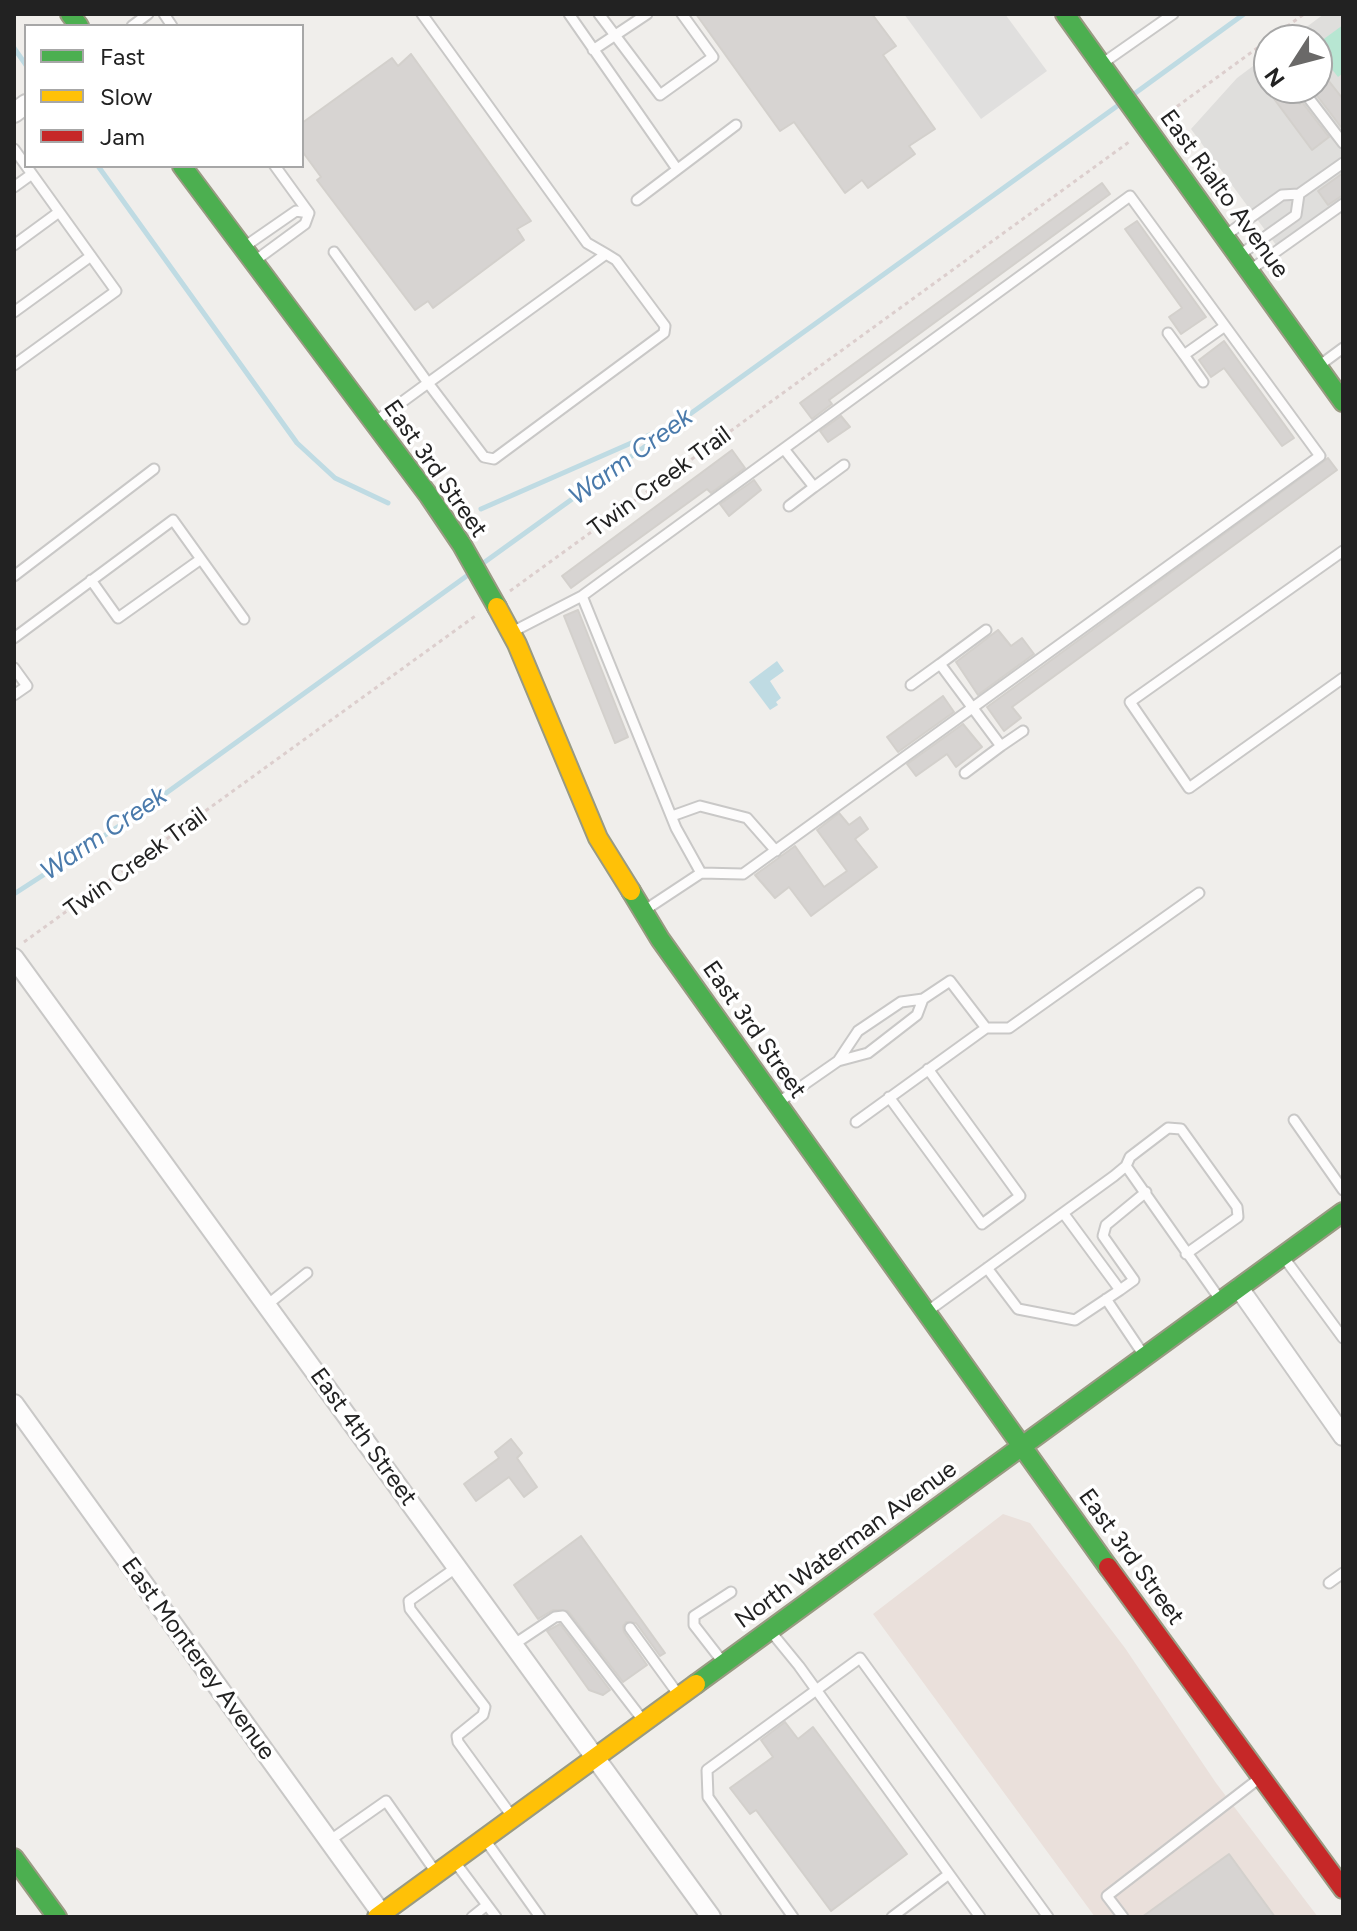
<!DOCTYPE html>
<html>
<head>
<meta charset="utf-8">
<style>
  body { margin:0 }
  #map { position:relative; width:1357px; height:1931px; overflow:hidden; background:#f0eeeb; font-family:Figtree,sans-serif }
  canvas { display:block }
  .frame { position:absolute; inset:0; border:16px solid #222; pointer-events:none }
  .legend { position:absolute; left:24px; top:24px; width:280px; height:144px; box-sizing:border-box; background:#fff; border:2px solid #a7a7a7; margin:0; padding:10px 14px; list-style:none; font-size:24px; color:#222 }
  .legend li { display:flex; align-items:center; gap:16px; height:40px }
  .legend b { width:40px; border:2px solid #a7a7a7 }
  .north { position:absolute; left:1253px; top:24px; width:80px; height:80px; box-sizing:border-box; background:#fff; border:2px solid #a7a7a7; border-radius:50%; rotate:234deg; font-size:22px; font-weight:700; line-height:32px; text-align:center; color:#222 }
  .north::after { content:''; display:block; margin:auto; width:28px; height:36px; background:#6a6968; clip-path:polygon(50% 0,100% 100%,50% 72%,0 100%) }
</style>
</head>
<body>
<div id="map">
<canvas width="1357" height="1931"></canvas>
<div class="frame"></div>
<ul class="legend">
<li><b style="height:10px;background:#4caf50"></b>Fast</li>
<li><b style="height:10px;background:#ffc107"></b>Slow</li>
<li><b style="height:10px;background:#c62828"></b>Jam</li>
</ul>
<div class="north">N</div>
</div>
<script>
const c = document.querySelector('canvas').getContext('2d');
c.lineJoin = 'round';
function fillPath(path, color) { c.fillStyle = color; c.fill(path, 'evenodd'); }
const toPath = rows => new Path2D(rows.map(r => 'M' + r).join(''));
function strokePath(path, color, width, dash) { c.strokeStyle = color; c.lineWidth = width; c.lineCap = dash ? 'butt' : 'round'; c.setLineDash(dash || []); c.stroke(path); }
function drawText(font, color, halo, rows, align = 'center') {
  c.font = font + ' Figtree,sans-serif'; c.lineWidth = 7; c.setLineDash([]); c.textBaseline = 'middle'; c.strokeStyle = halo; c.fillStyle = color; for (const [text, x, y, turn = 0] of rows) {
    c.save(); c.translate(x, y); c.rotate((+turn || 0) * Math.PI / 180); c.textAlign = isNaN(turn) ? turn : align; if (halo) c.strokeText(text, 0, 0); c.fillText(text, 0, 0); c.restore();
  }
}
fillPath(toPath([
  [1324,14,1343,14,1343,197,1276,245,1191,129,1237,78,1269,54,1269,88,1317,88,1317,40,1289,40]
]), '#dfdedc');
fillPath(toPath([
  [1003,1514,1030,1523,1125,1648,1216,1783,1318,1917,1095,1917,873,1614]
]), '#eae0db');
fillPath(toPath([
  [1343,25,1343,73,1338,77,1317,50,1317,44]
]), '#b7e6d2');
fillPath(toPath([
  [904,14,1005,14,1047,71,981,119]
]), '#e0dfde');
fillPath(toPath([
  [777,661,784,671,770,681,781,698,776,702,778,705,770,710,749,682]
]), '#bfdbe3');
strokePath(toPath([
  [14,48,26,65],
  [1134,94,1244,14],
  [98,166,297,443,335,478,388,503],
  [481,509,670,426],
  [482,564,1120,104],
  [14,894,133,817,468,575]
]), '#bfdbe3', 5);
const building = toPath([
  [696,14,872,14,896,46,883,55,935,129,909,146,915,154,868,188,862,180,845,193,794,122,780,131,696,14],
  [411,54,531,221,517,229,524,240,433,308,428,301,415,310,317,180,321,177,302,151,302,123,392,58,398,66,411,54],
  [1317,66,1343,99,1343,126,1341,127,1315,93,1317,92,1317,66],
  [1266,88,1287,88,1300,104,1302,102,1329,137,1312,150,1266,88],
  [1343,173,1343,195,1328,205,1318,191,1343,173],
  [1102,183,1110,194,829,400,832,404,812,419,800,403,1102,183],
  [1137,221,1206,317,1181,334,1169,317,1182,308,1125,229,1137,221],
  [1224,341,1294,438,1282,446,1224,368,1211,377,1199,360,1224,341],
  [841,416,850,427,828,442,820,431,841,416],
  [732,450,745,468,711,493,707,489,571,588,562,576,732,450],
  [1328,458,1337,470,1012,707,1021,718,1004,731,987,707,1328,458],
  [754,480,761,490,729,516,720,504,754,480],
  [578,610,628,737,615,743,564,616,578,610],
  [998,630,1011,646,1022,638,1034,654,978,695,956,662,998,630],
  [943,696,954,712,898,752,887,737,943,696],
  [963,724,982,747,956,767,947,754,916,776,907,764,963,724],
  [839,813,849,825,860,817,868,829,855,839,877,867,811,916,789,887,775,898,755,875,795,846,824,887,847,871,817,830,839,813],
  [511,1439,522,1453,517,1458,537,1487,524,1497,509,1477,476,1501,464,1484,499,1458,495,1452,511,1439],
  [581,1536,665,1653,660,1656,636,1623,626,1622,623,1626,624,1632,647,1665,623,1682,568,1611,553,1610,538,1619,514,1585,581,1536],
  [560,1624,610,1690,603,1695,589,1690,547,1631,560,1624],
  [785,1722,798,1739,813,1727,907,1854,831,1911,756,1810,750,1814,730,1788,773,1757,761,1740,785,1722],
  [1229,1854,1275,1917,1142,1917,1229,1854]
]);
fillPath(building, '#d7d4d2');
strokePath(building, '#d3d0cc', 2);
const lane = toPath([
  [164,14,172,26],
  [422,14,587,243,606,254,616,260,665,326,664,333,494,459,484,457,428,383,606,254],
  [569,14,677,169],
  [599,14,660,95,713,57,682,14],
  [132,26,148,14],
  [593,50,647,14],
  [1103,63,1173,14],
  [1301,88,1343,143],
  [14,149,116,291,14,365],
  [275,166,309,213],
  [14,187,32,174],
  [637,200,736,125],
  [1226,235,1282,195,1299,194,1343,163],
  [14,245,59,212],
  [244,247,296,211,309,213,305,224,256,260],
  [334,252,428,383,376,421],
  [1241,254,1296,215,1299,194],
  [1253,268,1343,204],
  [14,312,91,256],
  [1168,333,1184,355],
  [1320,365,1343,348],
  [1203,382,1184,355,1225,326],
  [784,449,814,487,789,506],
  [814,487,844,465],
  [1343,551,1130,702,1189,788,1343,678],
  [14,576,154,469],
  [91,580,118,618,201,559],
  [514,631,582,596],
  [14,638,173,520,244,619],
  [14,668,27,686,14,695],
  [911,685,940,664],
  [1001,746,1023,731],
  [965,773,1001,746,940,664,986,630],
  [672,816,700,806,747,818,776,851],
  [645,910,701,873,743,874,1320,456,1130,196,582,596,676,828,701,873],
  [986,1028,1009,1028,1199,893],
  [838,1061,858,1031,901,1002,923,999,950,981,986,1028,856,1122],
  [889,1097,982,1224,1020,1196,928,1069],
  [779,1102,838,1061,868,1053,917,1015,923,999],
  [1294,1120,1343,1190],
  [1126,1166,1219,1298],
  [1285,1259,1343,1338],
  [987,1268,1018,1309,1075,1320,1120,1290,1064,1214],
  [1120,1290,1134,1280,1103,1236,1106,1225,1146,1192],
  [1106,1299,1143,1354],
  [267,1305,307,1273],
  [928,1311,1114,1176,1126,1166,1130,1157,1168,1128,1181,1129,1237,1207,1238,1217,1186,1254],
  [457,1567,409,1601,410,1609,485,1707,483,1715,457,1736,458,1742,511,1815],
  [1329,1583,1343,1573],
  [630,1628,678,1694],
  [772,1633,799,1666,980,1917],
  [513,1645,555,1617,563,1616,642,1719],
  [722,1661,694,1625,694,1616,731,1592],
  [329,1841,386,1801,435,1871],
  [486,1841,540,1917],
  [455,1862,496,1917],
  [472,1917,487,1905],
  [793,1917,708,1797,707,1770,860,1658,1048,1917],
  [892,1917,949,1874],
  [1123,1917,1107,1896,1261,1777]
]);
const street = toPath([
  [14,113,26,104],
  [14,958,711,1917],
  [1239,1288,1343,1436],
  [14,1404,384,1917]
]);
const fast = toPath([
  [70,14,79,26],
  [1065,14,1343,402],
  [182,166,429,496,462,545,497,607],
  [631,891,660,939,1108,1567],
  [696,1684,1343,1212],
  [14,1858,57,1917]
]);
const slow = toPath([
  [497,607,517,644,598,838,631,891],
  [377,1917,696,1684]
]);
const jam = toPath([
  [1108,1567,1343,1889]
]);
strokePath(lane, '#c9c8c7', 13);
strokePath(street, '#c9c8c7', 22);
strokePath(fast, '#999a82', 22);
strokePath(slow, '#999a82', 22);
strokePath(jam, '#999a82', 22);
strokePath(toPath([
  [1164,116,1304,14],
  [510,591,1129,142],
  [24,942,478,614]
]), '#dccecd', 3, [4, 4]);
strokePath(lane, '#fdfcfc', 9);
strokePath(street, '#fdfcfc', 18);
strokePath(fast, '#4caf50', 18);
strokePath(slow, '#ffc107', 18);
strokePath(jam, '#c62828', 18);
drawText('24px', '#222', '#fff', [
  ["East Rialto Avenue",1224,194,54],
  ["East 3rd Street",435,469,55],
  ["Twin Creek Trail",660,482,-36],
  ["Twin Creek Trail",136,863,-36],
  ["East 3rd Street",754,1030,55],
  ["East 4th Street",363,1437,54],
  ["North Waterman Avenue",846,1545,-36],
  ["East 3rd Street",1131,1557,54],
  ["East Monterey Avenue",198,1659,54]
]);
drawText('italic 26px', '#4a7aab', '#fff', [
  ["Warm Creek",631,457,-36],
  ["Warm Creek",104,834,-34]
]);
</script>
</body>
</html>
